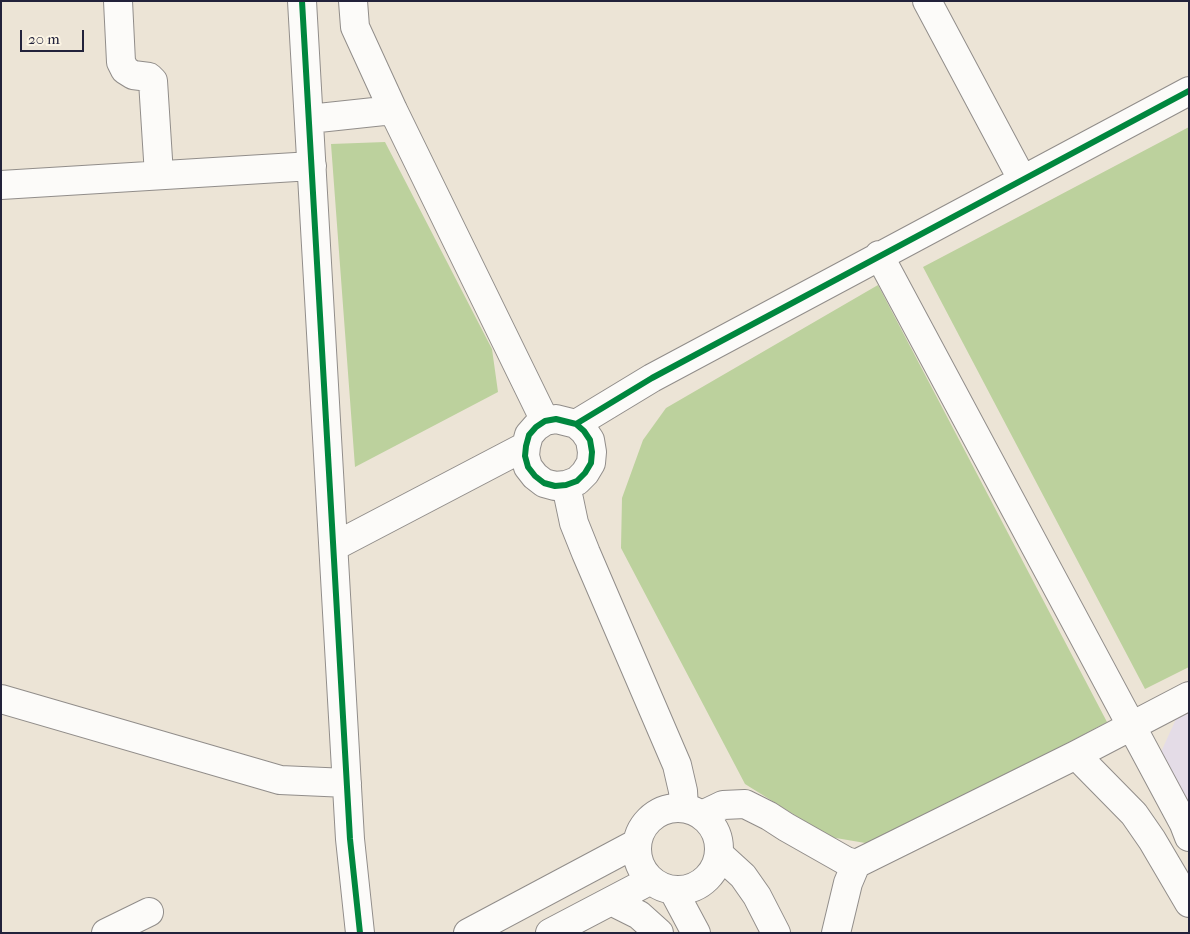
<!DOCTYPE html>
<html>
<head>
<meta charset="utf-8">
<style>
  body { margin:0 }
  #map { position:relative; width:1190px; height:934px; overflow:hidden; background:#ece4d6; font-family:"IM FELL French Canon",serif }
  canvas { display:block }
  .frame { position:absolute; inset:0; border:2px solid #22223b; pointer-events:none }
  .scale { position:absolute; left:20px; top:30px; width:64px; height:22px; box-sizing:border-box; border:2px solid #22223b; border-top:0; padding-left:6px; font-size:15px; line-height:18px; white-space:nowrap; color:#22223b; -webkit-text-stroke:4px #fcf5e5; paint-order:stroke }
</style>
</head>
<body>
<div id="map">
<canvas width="1190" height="934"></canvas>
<div class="frame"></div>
<div class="scale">20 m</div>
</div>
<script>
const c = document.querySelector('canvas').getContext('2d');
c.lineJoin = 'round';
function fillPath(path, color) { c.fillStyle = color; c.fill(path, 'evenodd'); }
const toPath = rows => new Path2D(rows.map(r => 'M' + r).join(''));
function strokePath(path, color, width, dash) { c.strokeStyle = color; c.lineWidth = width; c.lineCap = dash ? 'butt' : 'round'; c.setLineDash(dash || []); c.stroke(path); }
fillPath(toPath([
  [1189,713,1189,811,1161,752,1176,719]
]), '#e4dce7');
fillPath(toPath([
  [1189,127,1189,667,1145,689,923,267],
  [385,142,492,349,498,392,355,467,331,144],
  [878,285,1107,722,877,845,830,837,745,784,621,548,622,498,643,440,666,408]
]), '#bcd19d');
const minor = toPath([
  [118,1,121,62,125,70,133,75,149,77,153,81,159,175],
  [302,1,350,839,360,933],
  [353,1,355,27,393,110,545,421],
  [927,1,1022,179],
  [309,119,393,110],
  [1,185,312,166],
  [879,255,1184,824,1189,837],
  [576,424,584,431,590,440,592,452,591,463,585,473,577,481,566,485,555,486,544,483,535,476,528,467,525,456,526,446,529,435,536,427,545,421,556,419,576,424,652,378,1189,91],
  [566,485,574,523,586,553,677,765,683,791,684,808],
  [335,546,526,446],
  [1,699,280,780,347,783],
  [1076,755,1134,814,1152,840,1189,903],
  [702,815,723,805,745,804,769,816,786,827,846,861,856,864],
  [106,933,149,912],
  [836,933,848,883,856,864,1076,755,1189,696]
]);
const major = toPath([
  '637 849a41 41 0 1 1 82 0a41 41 0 1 1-82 0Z',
  [720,855,743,876,757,896,776,933],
  [673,890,696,933],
  [611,901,639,915,659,933],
  [468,933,637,843],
  [550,933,651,880]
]);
strokePath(minor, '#918d8a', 30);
strokePath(major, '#918d8a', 30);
strokePath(minor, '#fcfbf9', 28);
strokePath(major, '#fcfbf9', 28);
strokePath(toPath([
  [302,1,350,839,360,933],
  [576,424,584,431,590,440,592,452,591,463,585,473,577,481,566,485,555,486,544,483,535,476,528,467,525,456,526,446,529,435,536,427,545,421,556,419,576,424,652,378,1189,91]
]), '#00873e', 6);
</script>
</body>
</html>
